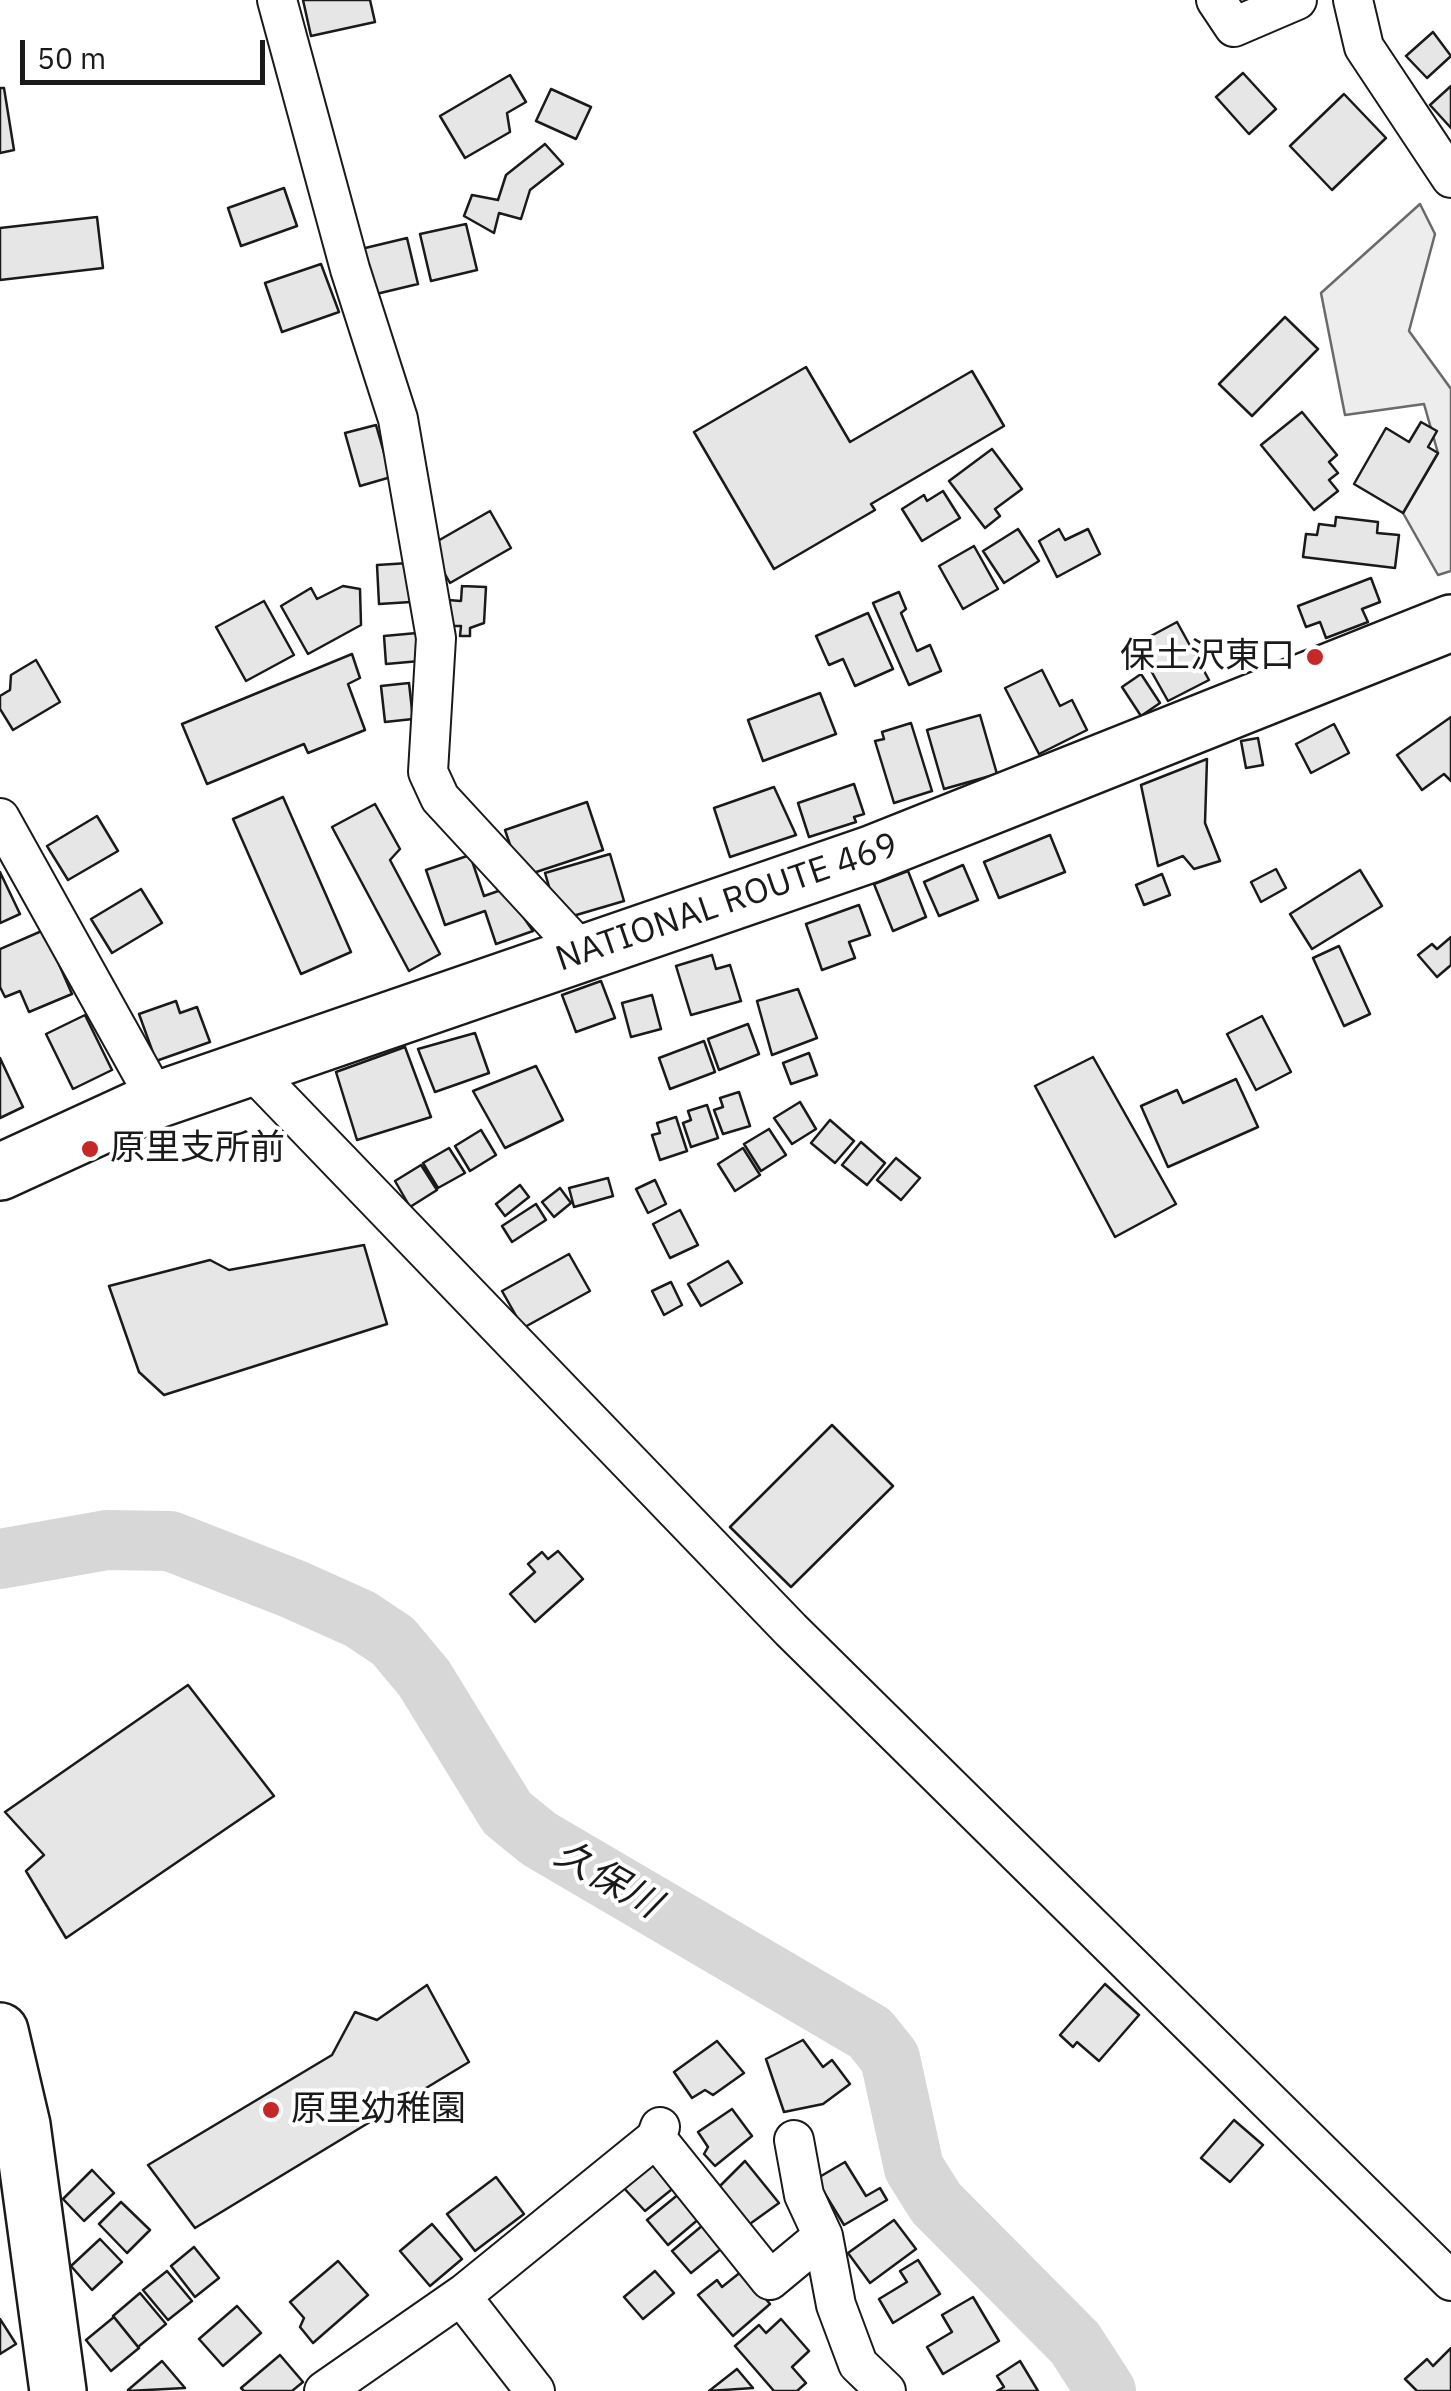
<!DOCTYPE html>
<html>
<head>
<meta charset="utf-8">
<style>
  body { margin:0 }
  #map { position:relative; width:1451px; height:2391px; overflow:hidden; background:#fff; font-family:"IBM Plex Sans",sans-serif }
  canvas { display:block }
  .scale { position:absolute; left:20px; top:40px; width:245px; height:45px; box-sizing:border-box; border:5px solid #1a1a1a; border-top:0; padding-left:12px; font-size:30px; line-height:35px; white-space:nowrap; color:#1a1a1a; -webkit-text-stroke:8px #fff; paint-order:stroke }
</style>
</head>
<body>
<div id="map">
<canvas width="1451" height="2391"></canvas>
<div class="scale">50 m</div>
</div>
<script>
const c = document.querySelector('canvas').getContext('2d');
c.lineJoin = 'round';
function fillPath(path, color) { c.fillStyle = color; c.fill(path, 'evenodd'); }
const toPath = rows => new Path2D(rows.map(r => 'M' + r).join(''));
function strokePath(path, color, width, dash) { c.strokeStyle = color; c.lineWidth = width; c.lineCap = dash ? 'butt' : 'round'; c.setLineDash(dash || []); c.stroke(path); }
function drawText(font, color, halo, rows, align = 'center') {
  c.font = font + ' "IBM Plex Sans","Noto Sans JP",sans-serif'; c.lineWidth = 8; c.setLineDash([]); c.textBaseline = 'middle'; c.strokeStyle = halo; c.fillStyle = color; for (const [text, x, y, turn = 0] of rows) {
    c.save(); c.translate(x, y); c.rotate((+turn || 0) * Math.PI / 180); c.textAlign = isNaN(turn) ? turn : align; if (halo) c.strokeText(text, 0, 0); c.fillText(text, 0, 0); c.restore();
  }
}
const built = toPath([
  [1420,204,1435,234,1409,331,1451,389,1451,571,1438,575,1403,513,1438,453,1424,404,1345,415,1321,293,1420,204]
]);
fillPath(built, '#ededed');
strokePath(built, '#6a6a6a', 2.5);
strokePath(toPath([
  [0,1559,107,1540,170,1541,293,1589,360,1619,393,1641,424,1678,507,1813,539,1839,870,2033,890,2058,914,2168,936,2203,1075,2343,1106,2391]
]), '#d7d7d7', 60);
const building = toPath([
  [303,0,370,0,375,22,311,36,303,0],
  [1433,32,1451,56,1427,78,1406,56,1433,32],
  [1243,73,1276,109,1249,134,1216,97,1243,73],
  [510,75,526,102,507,113,510,132,465,158,440,116,510,75],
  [1451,86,1451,128,1430,105,1451,86],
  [0,88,4,88,14,150,0,153,0,88],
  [551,89,591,107,576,139,536,121,551,89],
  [1344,94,1386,138,1332,190,1290,146,1344,94],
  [545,144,563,164,530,190,521,219,499,213,494,233,464,216,472,195,498,200,506,175,545,144],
  [284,188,297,226,241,246,228,208,284,188],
  [97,217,103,268,0,280,0,228,97,217],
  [466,224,477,270,431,281,420,234,466,224],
  [407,238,418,284,372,295,361,249,407,238],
  [321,264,339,312,282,332,265,283,321,264],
  [1285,317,1318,349,1252,416,1219,384,1285,317],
  [806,367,850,442,972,371,1004,426,871,504,875,510,774,569,694,432,806,367],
  [1302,412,1337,455,1329,462,1338,473,1329,480,1338,491,1314,510,1261,445,1302,412],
  [1421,422,1437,431,1428,447,1438,453,1403,513,1354,484,1386,428,1409,442,1421,422],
  [376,425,391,477,360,486,345,433,376,425],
  [992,449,1022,489,995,509,1000,516,985,528,949,481,992,449],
  [943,491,960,518,922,541,902,509,924,495,927,501,943,491],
  [490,511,511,548,450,583,429,546,490,511],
  [1336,517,1378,522,1377,533,1399,535,1395,568,1303,557,1306,534,1317,535,1319,524,1335,526,1336,517],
  [1018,529,1039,561,1004,583,983,551,1018,529],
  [1059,529,1065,540,1088,529,1100,554,1057,577,1039,541,1059,529],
  [974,546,998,589,963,609,939,566,974,546],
  [409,563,411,602,379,604,377,565,409,563],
  [1371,578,1380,602,1362,609,1368,622,1326,638,1320,622,1306,627,1298,606,1371,578],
  [343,586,360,589,361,625,308,654,281,606,311,588,317,599,343,586],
  [462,586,486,587,484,623,470,628,470,636,460,636,461,626,447,626,448,600,461,601,462,586],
  [899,592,906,609,901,613,917,651,930,645,941,671,909,685,873,603,899,592],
  [264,601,294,655,246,681,216,627,264,601],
  [868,613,893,669,855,686,843,659,829,665,816,636,868,613],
  [1177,622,1209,680,1168,701,1136,644,1177,622],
  [417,633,420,661,386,664,384,636,417,633],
  [352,654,360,678,348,684,365,730,308,753,304,744,207,784,182,724,352,654],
  [36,660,60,702,13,730,0,709,0,696,10,690,11,675,36,660],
  [1042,670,1060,706,1072,700,1087,730,1039,754,1005,688,1042,670],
  [1141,674,1160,703,1141,716,1122,687,1141,674],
  [409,683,413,719,385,722,381,686,409,683],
  [820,693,836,734,763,761,748,720,820,693],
  [980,715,997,774,944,789,927,730,980,715],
  [1451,717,1451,781,1444,774,1422,790,1397,755,1451,717],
  [911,723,932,791,894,803,875,741,884,739,882,732,911,723],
  [1334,724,1349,753,1311,773,1296,744,1334,724],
  [1258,738,1263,765,1246,768,1241,741,1258,738],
  [1207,759,1205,823,1220,861,1194,869,1183,856,1158,866,1141,785,1207,759],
  [854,784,864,814,854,817,856,822,809,837,798,803,854,784],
  [774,787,796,835,730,857,714,808,774,787],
  [283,797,351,952,301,974,233,819,283,797],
  [587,802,603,850,521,877,505,830,587,802],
  [375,804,400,849,390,860,440,954,409,971,332,827,375,804],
  [97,816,118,851,68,880,47,846,97,816],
  [1050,835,1065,872,999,898,984,862,1050,835],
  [610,854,624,901,566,918,556,910,545,873,610,854],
  [470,855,484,896,504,889,533,931,496,944,485,911,445,925,426,870,470,855],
  [963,865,978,900,939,916,924,882,963,865],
  [1276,869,1286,888,1261,902,1251,882,1276,869],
  [1360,870,1382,906,1312,949,1290,914,1360,870],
  [908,871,926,917,893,931,874,884,908,871],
  [0,872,20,914,0,923,0,872],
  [1162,874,1170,895,1144,905,1136,885,1162,874],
  [141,889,162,923,112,953,91,919,141,889],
  [859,905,870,935,849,942,855,958,822,970,806,924,859,905],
  [44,930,72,994,29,1012,20,991,5,997,0,987,0,949,44,930],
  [1451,937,1451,965,1437,977,1418,955,1432,944,1437,949,1451,937],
  [1339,946,1370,1014,1344,1026,1313,958,1339,946],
  [712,955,716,969,730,965,741,1001,691,1015,676,966,712,955],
  [601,981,615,1018,576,1032,562,995,601,981],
  [798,989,817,1038,772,1055,757,1001,798,989],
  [652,995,661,1029,631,1037,622,1003,652,995],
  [176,1001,180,1013,197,1007,210,1042,156,1061,139,1014,176,1001],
  [85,1015,112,1070,73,1089,46,1034,85,1015],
  [1262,1016,1291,1072,1256,1090,1227,1034,1262,1016],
  [748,1024,759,1054,719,1070,708,1039,748,1024],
  [475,1033,489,1073,435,1092,418,1049,475,1033],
  [704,1041,715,1072,670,1089,659,1058,704,1041],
  [405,1047,431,1117,357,1140,336,1072,405,1047],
  [809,1053,817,1075,791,1084,783,1063,809,1053],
  [1093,1057,1176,1204,1115,1237,1035,1086,1093,1057],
  [0,1058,23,1107,0,1118,0,1058],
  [536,1066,563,1120,505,1148,473,1091,536,1066],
  [1236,1079,1258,1127,1168,1167,1141,1106,1177,1090,1183,1103,1236,1079],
  [739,1092,750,1126,723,1134,714,1110,723,1107,720,1098,739,1092],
  [800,1102,816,1129,792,1144,774,1118,800,1102],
  [707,1105,718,1138,691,1147,683,1123,691,1120,688,1111,707,1105],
  [676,1117,687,1151,660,1160,652,1135,660,1133,657,1123,676,1117],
  [830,1120,854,1141,835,1163,811,1143,830,1120],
  [769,1129,786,1155,761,1171,744,1144,769,1129],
  [481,1130,496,1155,470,1171,455,1146,481,1130],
  [861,1142,885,1163,867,1185,842,1165,861,1142],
  [449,1148,465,1173,438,1188,423,1163,449,1148],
  [743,1148,760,1175,735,1191,718,1164,743,1148],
  [896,1158,920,1178,901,1200,877,1180,896,1158],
  [421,1165,437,1190,410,1207,395,1181,421,1165],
  [608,1178,613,1196,574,1207,569,1188,608,1178],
  [655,1180,666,1204,648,1213,636,1189,655,1180],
  [520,1185,529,1197,505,1216,496,1204,520,1185],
  [560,1188,571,1203,554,1217,542,1202,560,1188],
  [536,1204,546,1220,512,1242,502,1226,536,1204],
  [680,1210,698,1245,670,1258,653,1224,680,1210],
  [364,1245,387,1324,164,1395,139,1372,109,1286,210,1260,229,1270,364,1245],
  [569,1254,590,1291,523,1328,502,1291,569,1254],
  [728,1261,742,1283,701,1306,688,1284,728,1261],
  [671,1282,682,1305,664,1315,652,1291,671,1282],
  [832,1425,893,1486,791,1587,730,1527,832,1425],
  [558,1551,583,1579,535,1622,510,1594,535,1572,528,1564,542,1552,548,1559,558,1551],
  [188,1685,274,1796,66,1938,26,1871,44,1855,5,1812,188,1685],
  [1105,1984,1139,2015,1099,2061,1077,2042,1073,2047,1060,2035,1105,1984],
  [427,1985,469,2062,195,2228,148,2165,332,2055,355,2012,377,2020,427,1985],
  [803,2040,823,2067,832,2060,850,2084,823,2104,784,2112,766,2059,803,2040],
  [717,2041,744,2073,713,2095,705,2090,692,2098,674,2072,717,2041],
  [732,2109,752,2136,715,2166,704,2154,708,2147,698,2132,732,2109],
  [1234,2120,1263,2145,1230,2182,1201,2158,1234,2120],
  [656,2159,676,2186,645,2211,622,2186,656,2159],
  [745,2161,779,2203,747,2226,715,2191,745,2161],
  [845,2162,866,2196,880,2188,887,2200,844,2225,816,2179,845,2162],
  [92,2170,114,2193,84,2221,63,2199,92,2170],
  [496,2177,524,2214,475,2251,447,2214,496,2177],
  [680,2193,700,2218,668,2245,647,2220,680,2193],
  [121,2202,150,2230,127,2253,99,2224,121,2202],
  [894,2220,916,2249,870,2283,848,2253,894,2220],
  [432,2224,462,2259,430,2286,400,2251,432,2224],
  [703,2225,722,2248,691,2273,672,2251,703,2225],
  [100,2239,122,2262,92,2290,71,2266,100,2239],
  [194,2247,219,2278,195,2297,171,2266,194,2247],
  [918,2260,940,2294,893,2323,879,2299,907,2282,900,2271,918,2260],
  [338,2261,368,2295,313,2343,300,2327,304,2318,290,2302,338,2261],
  [167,2271,192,2301,168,2320,143,2290,167,2271],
  [655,2271,674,2293,643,2319,624,2297,655,2271],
  [742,2271,770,2304,733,2336,698,2295,717,2280,722,2287,742,2271],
  [140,2293,166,2324,138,2347,113,2316,140,2293],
  [973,2297,999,2341,943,2374,927,2347,952,2332,942,2315,973,2297],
  [237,2306,261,2333,223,2366,199,2339,237,2306],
  [114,2317,139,2348,111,2371,86,2340,114,2317],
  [0,2319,16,2344,0,2354,0,2319],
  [781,2319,809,2351,792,2367,806,2383,797,2391,774,2391,735,2346,759,2325,766,2333,781,2319],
  [1451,2348,1451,2391,1417,2391,1405,2379,1427,2359,1433,2366,1451,2348],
  [280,2355,303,2382,292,2391,244,2391,241,2388,280,2355],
  [162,2361,185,2388,128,2391,128,2390,162,2361],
  [1020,2361,1038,2391,997,2391,1004,2387,997,2376,1020,2361],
  [737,2369,753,2388,709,2391,737,2369]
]);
fillPath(building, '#e6e6e6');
strokePath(building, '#1a1a1a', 2.5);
const minor = toPath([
  [277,0,350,269,398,419,436,638,428,772,440,798,584,954],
  [1216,0,1234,27,1297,0],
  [1353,0,1364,47,1451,178],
  [0,818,157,1100],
  [251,1069,791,1630,1451,2281],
  [656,2138,770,2280,823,2236,836,2305,858,2364,886,2391],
  [794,2140,804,2195,823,2236],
  [461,2296,535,2391],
  [324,2391,465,2293,656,2138,660,2127]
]);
const highway = toPath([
  [0,1172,157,1100,871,854,1451,623],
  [0,2031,22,2125,58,2391]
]);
strokePath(minor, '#1a1a1a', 42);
strokePath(highway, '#1a1a1a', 60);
strokePath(minor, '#fff', 38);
strokePath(highway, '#fff', 55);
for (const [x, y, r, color] of [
  [1315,657,10,"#c62828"],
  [90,1149,10,"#c62828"],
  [271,2110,10,"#c62828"]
]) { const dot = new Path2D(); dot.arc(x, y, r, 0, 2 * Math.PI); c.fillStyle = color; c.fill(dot); strokePath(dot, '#fff', 4); }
drawText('35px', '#1a1a1a', '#fff', [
  ["保土沢東口",1295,657,"right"],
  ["原里支所前",110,1149],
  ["原里幼稚園",291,2110]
], 'left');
drawText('35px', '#1a1a1a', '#fff', [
  ["NATIONAL ROUTE 469",727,903,-19]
]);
drawText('italic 38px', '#1a1a1a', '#fff', [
  ["久保川",607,1880,30]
]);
</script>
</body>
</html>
